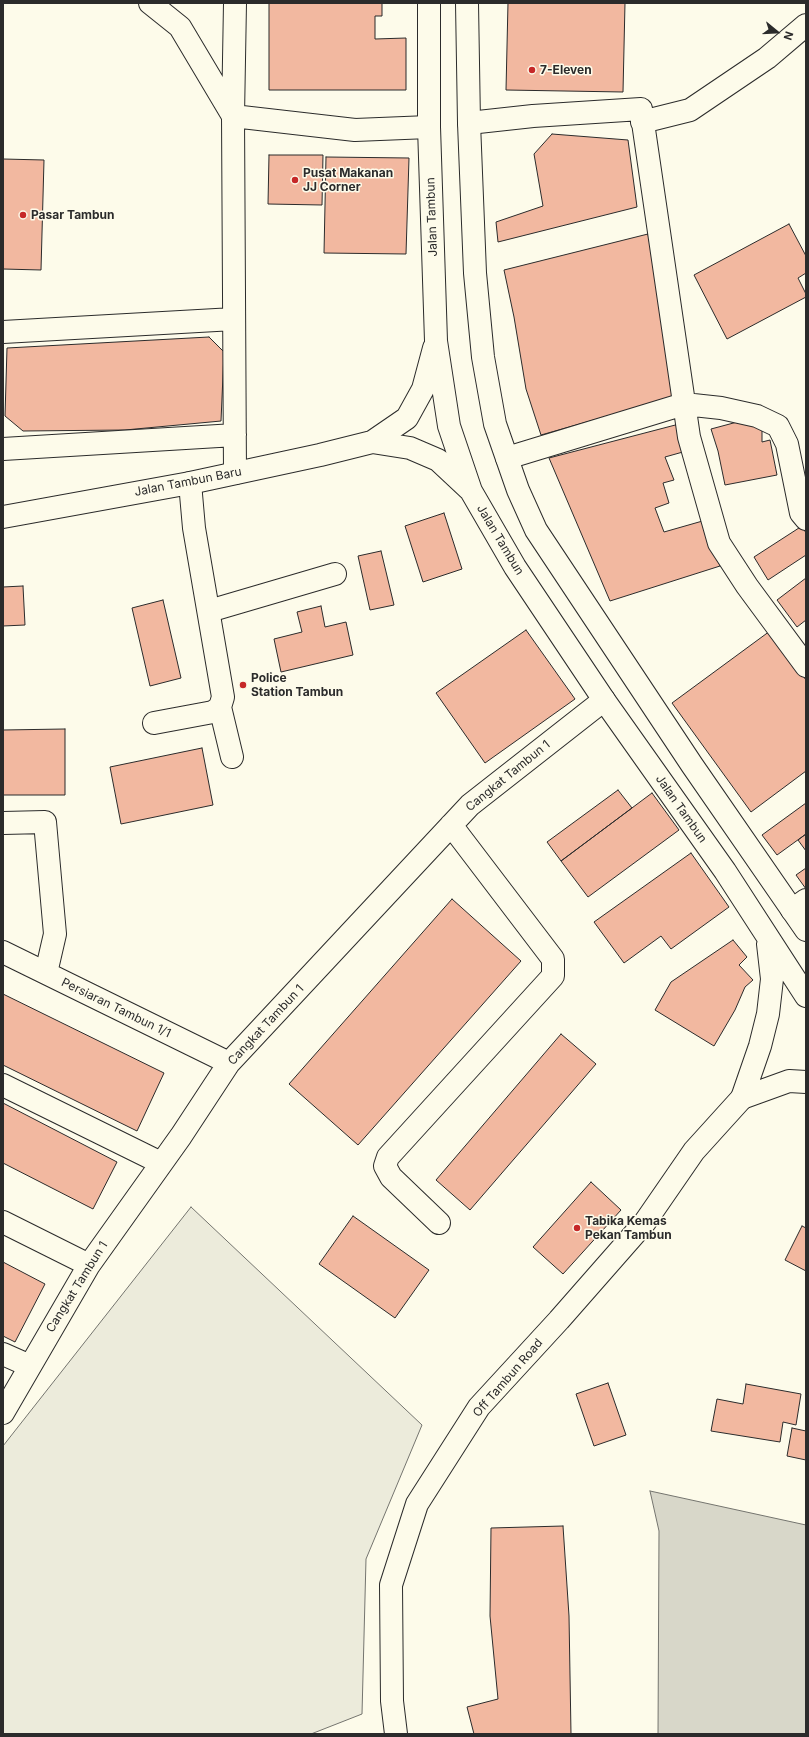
<!DOCTYPE html>
<html>
<head>
<meta charset="utf-8">
<style>
  body { margin:0 }
  #map { position:relative; width:809px; height:1737px; overflow:hidden; background:#fdfbea; font-family:Inter,sans-serif }
  canvas { display:block }
  .frame { position:absolute; inset:0; border:4px solid #2b2b2b; pointer-events:none }
  .north { position:absolute; left:757px; top:12px; width:40px; height:40px; -webkit-text-stroke:3px #fdfbea; paint-order:stroke; rotate:108deg; font-size:11px; font-weight:700; line-height:16px; text-align:center; color:#2b2b2b }
  .north::after { content:''; display:block; margin:auto; width:14px; height:18px; background:#2b2b2b; clip-path:polygon(50% 0,100% 100%,50% 72%,0 100%) }
</style>
</head>
<body>
<div id="map">
<canvas width="809" height="1737"></canvas>
<div class="frame"></div>
<div class="north">N</div>
</div>
<script>
const c = document.querySelector('canvas').getContext('2d');
c.lineJoin = 'round';
function fillPath(path, color) { c.fillStyle = color; c.fill(path, 'evenodd'); }
const toPath = rows => new Path2D(rows.map(r => 'M' + r).join(''));
function strokePath(path, color, width, dash) { c.strokeStyle = color; c.lineWidth = width; c.lineCap = dash ? 'butt' : 'round'; c.setLineDash(dash || []); c.stroke(path); }
function drawText(font, color, halo, rows, align = 'center') {
  c.font = font + ' Inter,sans-serif'; c.lineWidth = 3; c.setLineDash([]); c.textBaseline = 'middle'; c.strokeStyle = halo; c.fillStyle = color; for (const [text, x, y, turn = 0] of rows) {
    c.save(); c.translate(x, y); c.rotate((+turn || 0) * Math.PI / 180); c.textAlign = isNaN(turn) ? turn : align; if (halo) c.strokeText(text, 0, 0); c.fillText(text, 0, 0); c.restore();
  }
}
const green = toPath([
  [191,1207,422,1425,366,1559,362,1714,311,1734,3,1734,3,1446,191,1207]
]);
fillPath(green, '#ecebdb');
strokePath(green, '#74746e', 1);
const water = toPath([
  [650,1491,806,1525,806,1734,658,1734,659,1531,650,1491]
]);
fillPath(water, '#d8d7c9');
strokePath(water, '#74746e', 1);
const building = toPath([
  [269,3,382,3,382,16,375,16,375,39,406,38,406,90,269,90,269,3],
  [508,3,625,3,623,92,506,90,508,3],
  [552,134,628,140,637,207,498,242,496,222,543,206,534,154,552,134],
  [269,155,323,155,322,205,268,204,269,155],
  [326,157,409,158,406,254,324,253,326,157],
  [3,159,44,160,41,270,3,269,3,159],
  [789,224,806,256,806,273,798,278,806,294,806,297,727,339,694,275,789,224],
  [648,234,678,396,541,435,526,389,514,317,504,270,648,234],
  [209,337,224,352,221,421,125,430,23,431,5,416,7,348,209,337],
  [741,421,762,427,762,442,770,440,777,475,725,485,718,451,711,429,741,421],
  [683,423,690,450,665,457,674,480,663,483,669,503,655,508,664,532,706,520,712,542,720,566,610,601,549,458,683,423],
  [444,513,462,569,423,582,405,526,444,513],
  [802,526,806,533,806,555,768,580,754,557,802,526],
  [381,551,394,605,370,610,358,556,381,551],
  [806,578,806,620,797,627,777,600,806,578],
  [23,586,25,625,3,626,3,587,23,586],
  [163,600,181,678,150,686,132,608,163,600],
  [321,606,325,627,346,622,353,655,281,672,274,639,302,632,297,612,321,606],
  [526,630,575,699,485,763,436,693,526,630],
  [770,631,806,680,806,771,751,812,672,703,770,631],
  [65,729,65,795,3,795,3,730,65,729],
  [202,748,213,805,121,824,110,767,202,748],
  [618,790,632,808,561,861,547,842,618,790],
  [652,793,679,830,588,897,561,861,652,793],
  [806,803,806,834,777,855,762,835,806,803],
  [806,834,806,851,798,840,806,834],
  [691,853,729,907,671,949,661,936,624,963,594,922,691,853],
  [806,868,806,889,796,875,806,868],
  [452,899,521,961,358,1145,289,1084,452,899],
  [733,940,747,957,739,965,753,980,745,987,735,1010,714,1046,655,1010,671,982,733,940],
  [3,994,164,1073,137,1131,3,1065,3,994],
  [561,1034,596,1064,470,1210,436,1180,561,1034],
  [3,1103,117,1162,93,1209,3,1163,3,1103],
  [591,1182,621,1210,563,1274,533,1247,591,1182],
  [353,1216,429,1270,395,1318,319,1264,353,1216],
  [802,1226,806,1228,806,1271,785,1260,802,1226],
  [3,1262,45,1284,15,1342,3,1336,3,1262],
  [608,1383,626,1435,594,1446,576,1394,608,1383],
  [746,1384,801,1394,796,1425,783,1422,780,1442,711,1431,717,1399,743,1404,746,1384],
  [792,1428,806,1431,806,1460,787,1456,792,1428],
  [563,1526,569,1616,571,1734,474,1734,467,1707,498,1699,490,1616,491,1528,563,1526]
]);
fillPath(building, '#f2b8a0');
strokePath(building, '#2b2b2b', 1);
const minor = toPath([
  [150,3,180,27,233,116,355,130,429,127],
  [235,3,233,116,235,473],
  [642,122,690,110,767,58,806,25],
  [469,123,533,116,641,109,689,437,719,543,747,586,806,666],
  [3,332,234,319],
  [3,449,235,435],
  [507,458,684,404,721,408,757,416,778,426,787,444,801,513,806,519],
  [209,611,335,574],
  [220,707,232,757],
  [154,723,213,712,220,707,223,697,194,528,190,483],
  [3,823,45,822,55,934,46,973],
  [792,910,806,900],
  [3,952,229,1063],
  [3,1085,161,1163],
  [3,1222,89,1265],
  [439,1223,391,1177,385,1166,388,1157,553,976,553,959,451,825],
  [3,1354,30,1366],
  [3,1413,89,1265,181,1136,229,1063,470,805,604,700],
  [396,1734,392,1701,391,1585,417,1504,479,1407,559,1320,645,1222,694,1151,742,1098]
]);
const major = toPath([
  [429,3,429,127,436,341,449,426,471,491,515,567,604,700,725,871,806,996],
  [467,3,469,123,475,273,483,357,495,424,518,490,536,530,692,765,806,930],
  [372,442,410,448,438,460,469,489],
  [3,517,190,483,320,455,372,442,407,418,423,389,434,348],
  [742,1098,760,1046,768,1014,772,979,768,944],
  [742,1098,789,1081,806,1082]
]);
strokePath(minor, '#2b2b2b', 24);
strokePath(major, '#2b2b2b', 24);
strokePath(minor, '#fdfbea', 22);
strokePath(major, '#fdfbea', 22);
for (const [x, y, r, color] of [
  [532,70,4,"#c62828"],
  [295,180,4,"#c62828"],
  [23,215,4,"#c62828"],
  [243,685,4,"#c62828"],
  [577,1228,4,"#c62828"]
]) { const dot = new Path2D(); dot.arc(x, y, r, 0, 2 * Math.PI); c.fillStyle = color; c.fill(dot); strokePath(dot, '#fdfbea', 1.5); }
drawText('bold 12px', '#2b2b2b', '#fdfbea', [
  ["7-Eleven",540,70],
  ["Pusat Makanan",303,173],
  ["JJ Corner",303,187],
  ["Pasar Tambun",31,215],
  ["Police",251,678],
  ["Station Tambun",251,692],
  ["Tabika Kemas",585,1221],
  ["Pekan Tambun",585,1235]
], 'left');
drawText('12px', '#2b2b2b', '#fdfbea', [
  ["Jalan Tambun",432,217,-92],
  ["Jalan Tambun Baru",188,482,-11],
  ["Jalan Tambun",500,540,59],
  ["Cangkat Tambun 1",508,776,-39],
  ["Jalan Tambun",681,809,55],
  ["Persiaran Tambun 1/1",116,1008,26],
  ["Cangkat Tambun 1",266,1025,-47],
  ["Cangkat Tambun 1",77,1287,-58],
  ["Off Tambun Road",508,1378,-49]
]);
</script>
</body>
</html>
